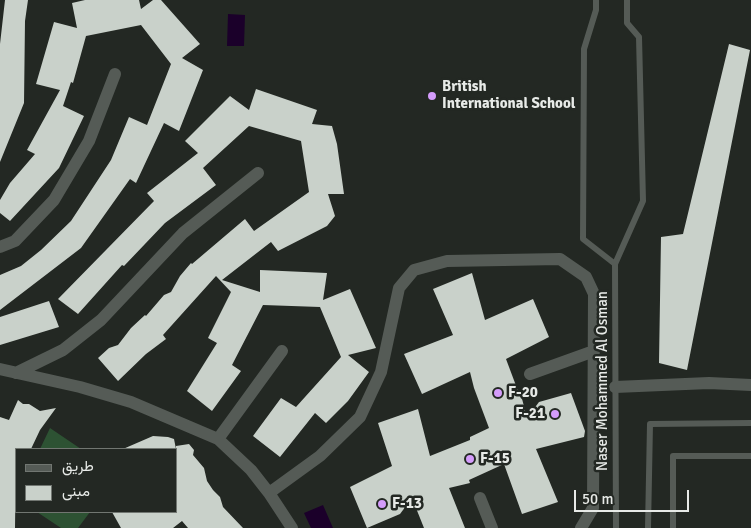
<!DOCTYPE html>
<html>
<head>
<meta charset="utf-8">
<style>
  body { margin:0 }
  #map { position:relative; width:751px; height:528px; overflow:hidden; background:#232823; font-family:Signika,Vazirmatn,sans-serif }
  canvas { display:block }
  .legend { position:absolute; left:15px; top:448px; width:162px; height:65px; box-sizing:border-box; background:#232823; border:1px solid #717671; margin:0; padding:6px 9px; list-style:none; font-size:15px; color:#e7eae7 }
  .legend li { display:flex; align-items:center; gap:10px; height:25px }
  .legend b { width:25px; border:1px solid #717671 }
  .scale { position:absolute; left:574px; top:490px; width:115px; height:22px; box-sizing:border-box; border:2px solid #e7eae7; border-top:0; padding-left:6px; font-size:15px; line-height:18px; white-space:nowrap; color:#e7eae7; -webkit-text-stroke:4px #232823; paint-order:stroke }
</style>
</head>
<body>
<div id="map">
<canvas width="751" height="528"></canvas>
<ul class="legend">
<li><b style="height:6px;background:#555b56"></b>طريق</li>
<li><b style="height:14px;background:#c9d1ca"></b>مبنى</li>
</ul>
<div class="scale">50 m</div>
</div>
<script>
const c = document.querySelector('canvas').getContext('2d');
c.lineJoin = 'round';
function fillPath(path, color) { c.fillStyle = color; c.fill(path, 'evenodd'); }
const toPath = rows => new Path2D(rows.map(r => 'M' + r).join(''));
function strokePath(path, color, width, dash) { c.strokeStyle = color; c.lineWidth = width; c.lineCap = dash ? 'butt' : 'round'; c.setLineDash(dash || []); c.stroke(path); }
function drawText(font, color, halo, rows, align = 'center') {
  c.font = font + ' Signika,sans-serif'; c.lineWidth = 5; c.setLineDash([]); c.textBaseline = 'middle'; c.strokeStyle = halo; c.fillStyle = color; for (const [text, x, y, turn = 0] of rows) {
    c.save(); c.translate(x, y); c.rotate((+turn || 0) * Math.PI / 180); c.textAlign = isNaN(turn) ? turn : align; if (halo) c.strokeText(text, 0, 0); c.fillText(text, 0, 0); c.restore();
  }
}
fillPath(toPath([
  [50,428,81,449,40,449],
  [37,512,90,512,78,528,61,528]
]), '#2d5233');
fillPath(toPath([
  [228,14,245,15,244,46,227,46],
  [323,505,333,528,311,528,304,513]
]), '#1b002a');
fillPath(toPath([
  [5,0,28,0,25,21,24,103,0,162,0,44],
  [85,0,139,0,141,9,153,0,161,0,200,44,182,58,203,70,179,131,164,123,136,183,130,179,81,248,0,310,0,275,21,266,41,250,71,221,111,160,129,117,147,125,171,64,141,25,86,36,73,83,71,82,63,106,84,116,59,168,10,221,0,213,0,200,10,183,35,154,27,150,60,90,36,84,54,22,77,28,72,3],
  [729,44,750,50,687,370,659,363,661,237,683,234],
  [256,89,317,110,312,124,332,126,337,144,344,194,328,194,335,216,327,226,278,251,271,242,222,280,260,292,260,270,327,273,323,300,350,289,376,348,348,355,369,372,348,401,326,423,315,413,280,457,253,436,281,398,296,407,341,357,320,307,263,305,232,365,241,371,212,411,187,391,217,343,208,338,231,292,216,276,163,335,166,339,146,354,118,381,98,358,109,348,118,345,131,328,145,315,146,316,164,295,171,292,180,276,191,263,192,264,245,219,254,231,309,192,301,141,249,126,203,168,216,185,165,223,124,266,122,265,78,314,58,299,154,201,147,193,198,153,185,141,230,96,249,110],
  [472,273,485,320,533,299,549,337,506,359,518,391,520,391,527,418,539,402,571,393,585,431,584,437,536,449,558,502,522,514,504,464,469,480,470,483,449,488,465,528,424,528,412,498,400,514,367,528,350,487,392,466,378,423,418,409,430,456,470,440,470,437,489,428,474,388,470,372,422,394,404,354,453,335,433,289],
  [49,301,59,327,0,345,0,317],
  [18,400,23,404,29,404,40,411,56,408,40,430,31,449,16,449,15,528,0,528,0,417,9,420],
  [153,436,168,437,174,439,176,449,123,449],
  [189,444,194,450,193,455,204,468,207,481,213,490,220,497,223,507,243,528,188,528,182,521,173,528,121,528,112,512,176,512,176,446]
]), '#c9d1ca');
strokePath(toPath([
  [596,0,596,10,584,49,583,239,615,264,616,528],
  [615,264,643,201,639,37,627,23,627,0],
  [648,528,650,424,751,423],
  [673,528,673,456,751,456]
]), '#555b56', 6);
strokePath(toPath([
  [0,247,15,241,54,200,89,141,115,74],
  [0,369,80,387,131,402,218,439,251,470,269,493,292,528],
  [16,373,63,350,101,320,183,233,258,173],
  [530,374,594,351],
  [615,387,709,383,751,385],
  [218,439,282,351],
  [269,493,320,456,360,417,381,372,399,288,414,270,447,261,560,259,586,277,594,294,593,508,581,528],
  [480,498,492,528]
]), '#555b56', 12);
for (const [x, y, r, color] of [
  [432,96,5,"#d49cfb"],
  [498,393,5,"#d49cfb"],
  [555,414,5,"#d49cfb"],
  [470,459,5,"#d49cfb"],
  [382,504,5,"#d49cfb"]
]) { const dot = new Path2D(); dot.arc(x, y, r, 0, 2 * Math.PI); c.fillStyle = color; c.fill(dot); strokePath(dot, '#232823', 2); }
drawText('bold 15px', '#e7eae7', '#232823', [
  ["British",442,87],
  ["International School",442,104],
  ["F-20",508,393],
  ["F-21",545,414,"right"],
  ["F-15",480,459],
  ["F-13",392,504]
], 'left');
drawText('15px', '#e7eae7', '#232823', [
  ["Naser Mohammed Al Osman",603,381,-90]
]);
</script>
</body>
</html>
